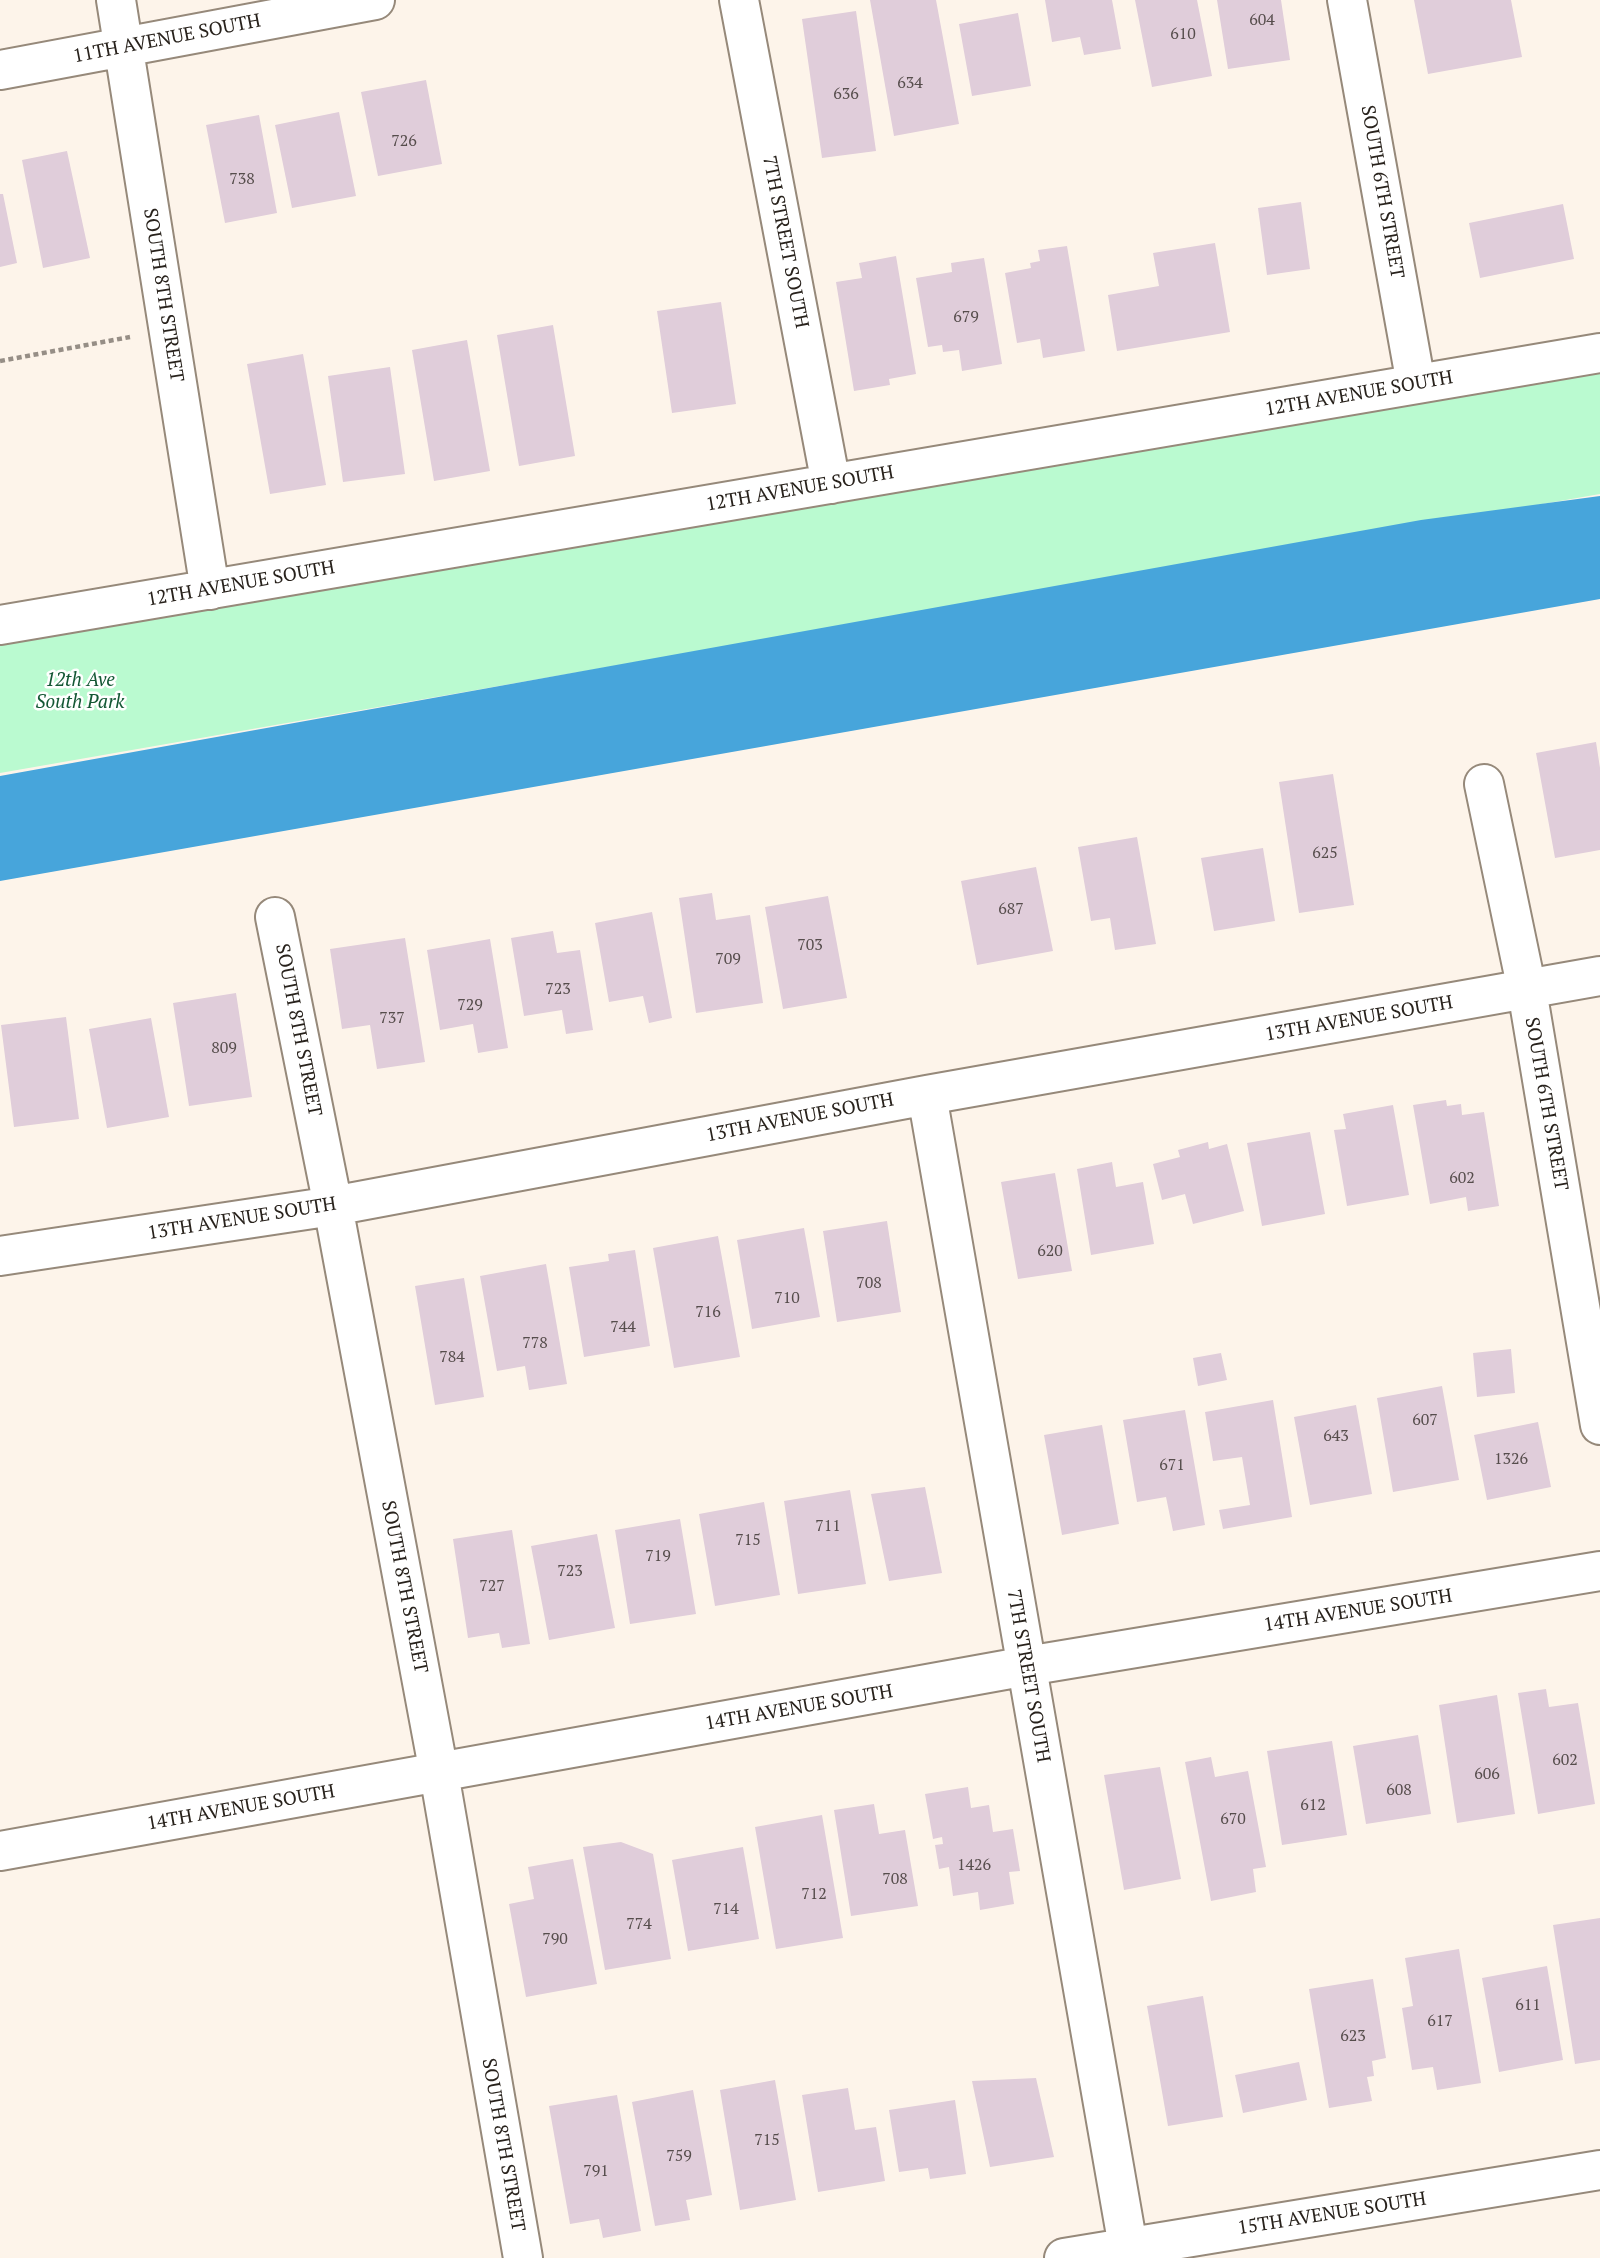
<!DOCTYPE html>
<html>
<head>
<meta charset="utf-8">
<style>
  body { margin:0 }
  canvas { display:block; background:#fdf4ea }
</style>
</head>
<body>
<canvas width="1600" height="2258"></canvas>
<script>
const c = document.querySelector('canvas').getContext('2d');
c.lineJoin = 'round';
function fillPath(path, color) { c.fillStyle = color; c.fill(path, 'evenodd'); }
const toPath = rows => new Path2D(rows.map(r => 'M' + r).join(''));
function strokePath(path, color, width, dash) { c.strokeStyle = color; c.lineWidth = width; c.lineCap = dash ? 'butt' : 'round'; c.setLineDash(dash || []); c.stroke(path); }
function drawText(font, color, halo, rows, align = 'center') {
  c.font = font + ' "PT Serif",serif'; c.lineWidth = 5; c.setLineDash([]); c.textBaseline = 'middle'; c.strokeStyle = halo; c.fillStyle = color; for (const [text, x, y, turn = 0] of rows) {
    c.save(); c.translate(x, y); c.rotate((+turn || 0) * Math.PI / 180); c.textAlign = isNaN(turn) ? turn : align; if (halo) c.strokeText(text, 0, 0); c.fillText(text, 0, 0); c.restore();
  }
}
fillPath(toPath([
  [1600,363,1600,494,0,773,0,637]
]), '#bafad0');
fillPath(toPath([
  [1600,496,1600,599,0,881,0,776,1421,520]
]), '#47a5db');
fillPath(toPath([
  [870,0,936,0,959,124,894,136],
  [1045,0,1112,0,1121,49,1084,55,1080,37,1052,42],
  [1135,0,1197,0,1212,76,1152,87],
  [1217,0,1281,0,1290,60,1228,69],
  [1414,0,1511,0,1522,57,1428,74],
  [856,11,876,151,822,158,802,19],
  [1018,13,1031,86,972,96,959,24],
  [426,80,442,164,378,176,361,92],
  [339,112,356,196,292,208,275,125],
  [259,115,277,213,225,223,206,125],
  [67,151,90,258,43,268,22,160],
  [0,194,3,194,17,263,0,267],
  [1301,202,1310,269,1267,275,1258,208],
  [1563,204,1574,259,1480,278,1469,223],
  [1215,243,1230,332,1117,351,1108,295,1159,286,1153,253],
  [1067,246,1085,351,1043,358,1040,339,1017,343,1005,273,1031,268,1030,263,1040,261,1038,250],
  [896,256,916,374,889,379,890,385,854,391,836,282,862,278,859,263],
  [984,258,1002,364,962,371,959,350,943,352,942,345,928,347,916,278,952,272,951,263],
  [721,302,736,404,672,413,657,311],
  [553,325,575,456,519,466,497,335],
  [467,340,490,471,434,481,412,350],
  [303,354,326,485,270,494,247,364],
  [390,367,405,474,343,482,328,376],
  [1596,742,1600,768,1600,850,1555,858,1536,753],
  [1333,774,1354,905,1299,913,1279,782],
  [1137,837,1156,944,1115,950,1110,918,1091,921,1078,847],
  [1263,848,1275,921,1214,931,1201,858],
  [1036,867,1053,951,977,965,961,881],
  [712,893,716,920,750,915,763,1003,696,1013,679,898],
  [828,896,847,998,783,1009,765,907],
  [652,912,672,1018,649,1023,643,996,609,1002,595,923],
  [553,931,557,953,580,950,593,1030,566,1034,562,1010,524,1016,511,938],
  [405,938,425,1062,377,1069,370,1025,342,1029,330,949],
  [490,939,508,1048,478,1053,473,1024,440,1030,427,950],
  [236,993,252,1097,189,1106,173,1003],
  [66,1017,79,1119,14,1127,1,1025],
  [151,1018,169,1117,107,1128,89,1029],
  [1446,1100,1447,1106,1461,1104,1462,1115,1484,1112,1499,1206,1468,1211,1466,1197,1430,1204,1413,1105],
  [1393,1105,1409,1195,1347,1206,1334,1130,1346,1129,1343,1114],
  [1310,1132,1325,1214,1262,1226,1247,1143],
  [1208,1142,1209,1149,1227,1144,1244,1211,1193,1224,1185,1194,1162,1200,1153,1164,1180,1157,1178,1150],
  [1112,1162,1116,1187,1143,1182,1154,1244,1091,1255,1077,1169],
  [1055,1173,1072,1271,1018,1279,1001,1182],
  [887,1221,901,1312,837,1322,823,1231],
  [804,1228,820,1317,752,1329,737,1240],
  [718,1236,740,1357,674,1368,653,1248],
  [635,1250,650,1346,584,1357,569,1267,609,1261,608,1254],
  [546,1264,567,1384,529,1390,525,1366,497,1371,480,1276],
  [464,1278,484,1397,435,1405,415,1286],
  [1511,1349,1515,1393,1477,1397,1473,1353],
  [1221,1353,1227,1380,1198,1386,1193,1358],
  [1442,1386,1459,1480,1393,1492,1377,1398],
  [1273,1400,1292,1517,1223,1529,1219,1510,1250,1505,1242,1457,1213,1461,1205,1412],
  [1356,1405,1372,1494,1310,1505,1294,1417],
  [1185,1410,1205,1525,1173,1531,1166,1497,1137,1502,1123,1420],
  [1538,1422,1551,1487,1487,1500,1474,1435],
  [1102,1425,1119,1524,1062,1535,1044,1435],
  [925,1487,942,1573,889,1581,871,1494],
  [850,1490,866,1584,798,1594,784,1501],
  [764,1502,780,1595,715,1606,699,1514],
  [680,1519,696,1614,630,1624,615,1530],
  [512,1530,530,1644,502,1648,499,1633,468,1638,453,1539],
  [597,1534,615,1628,549,1640,531,1546],
  [1546,1689,1549,1707,1578,1703,1595,1804,1538,1814,1518,1693],
  [1497,1695,1515,1814,1457,1823,1439,1705],
  [1418,1735,1431,1814,1366,1824,1353,1746],
  [1332,1741,1347,1835,1282,1845,1267,1751],
  [1211,1757,1215,1777,1248,1771,1266,1867,1253,1869,1256,1892,1211,1901,1185,1762],
  [1160,1767,1181,1879,1124,1890,1104,1775],
  [968,1787,971,1808,989,1805,993,1832,1013,1829,1020,1871,1009,1872,1014,1904,980,1910,978,1892,953,1896,949,1867,939,1869,935,1845,943,1844,942,1837,933,1839,925,1794],
  [874,1804,879,1834,905,1830,918,1906,851,1916,834,1810],
  [822,1815,843,1938,776,1949,755,1827],
  [621,1842,653,1854,671,1959,605,1970,583,1847],
  [743,1847,759,1939,688,1951,672,1860],
  [573,1859,597,1984,526,1997,509,1904,534,1899,528,1867],
  [1600,1918,1600,2060,1575,2064,1553,1925],
  [1459,1949,1481,2083,1437,2090,1433,2067,1412,2070,1402,2008,1413,2006,1405,1958],
  [1547,1966,1563,2060,1499,2072,1482,1978],
  [1373,1979,1386,2058,1372,2061,1374,2076,1367,2077,1372,2101,1329,2108,1309,1989],
  [1203,1996,1223,2117,1168,2126,1147,2006],
  [1299,2062,1307,2100,1243,2113,1235,2075],
  [1036,2078,1054,2157,990,2167,972,2081],
  [775,2080,796,2200,740,2210,720,2090],
  [848,2088,855,2130,876,2127,885,2181,818,2192,802,2095],
  [693,2090,712,2195,686,2200,690,2220,655,2226,632,2102],
  [617,2095,641,2231,603,2238,599,2219,570,2224,549,2106],
  [955,2100,966,2174,930,2179,928,2168,899,2172,889,2110]
]), '#e0cdda');
const minor = toPath([
  [116,0,210,590],
  [739,0,831,484],
  [1347,0,1416,384],
  [0,70,375,0],
  [0,625,1600,353],
  [1484,784,1527,990,1600,1425],
  [275,917,333,1206,439,1773,523,2258],
  [927,1095,1130,2258],
  [0,1256,333,1206,927,1095,1600,976],
  [0,1851,1027,1666,1600,1571],
  [1064,2258,1600,2170]
]);
strokePath(minor, '#96897a', 42);
strokePath(toPath([
  [0,361,130,337]
]), '#968e86', 4.5, [5, 3.5]);
strokePath(minor, '#fff', 38);
drawText('16px', '#564d4c', null, [
  ["604",1262,20],
  ["610",1183,34],
  ["634",910,83],
  ["636",846,94],
  ["726",404,141],
  ["738",242,179],
  ["679",966,317],
  ["625",1325,853],
  ["687",1011,909],
  ["703",810,945],
  ["709",728,959],
  ["723",558,989],
  ["729",470,1005],
  ["737",392,1018],
  ["809",224,1048],
  ["602",1462,1178],
  ["620",1050,1251],
  ["708",869,1283],
  ["710",787,1298],
  ["716",708,1312],
  ["744",623,1327],
  ["778",535,1343],
  ["784",452,1357],
  ["607",1425,1420],
  ["643",1336,1436],
  ["1326",1511,1459],
  ["671",1172,1465],
  ["711",828,1526],
  ["715",748,1540],
  ["719",658,1556],
  ["723",570,1571],
  ["727",492,1586],
  ["602",1565,1760],
  ["606",1487,1774],
  ["608",1399,1790],
  ["612",1313,1805],
  ["670",1233,1819],
  ["1426",974,1865],
  ["708",895,1879],
  ["712",814,1894],
  ["714",726,1909],
  ["774",639,1924],
  ["790",555,1939],
  ["611",1528,2005],
  ["617",1440,2021],
  ["623",1353,2036],
  ["715",767,2140],
  ["759",679,2156],
  ["791",596,2171]
]);
drawText('19px', '#28221c', '#fff', [
  ["11TH AVENUE SOUTH",167,39,-11],
  ["SOUTH 6TH STREET",1382,192,80],
  ["7TH STREET SOUTH",785,242,79],
  ["SOUTH 8TH STREET",163,295,81],
  ["12TH AVENUE SOUTH",1359,394,-10],
  ["12TH AVENUE SOUTH",800,489,-10],
  ["12TH AVENUE SOUTH",241,584,-10],
  ["13TH AVENUE SOUTH",1359,1019,-10],
  ["SOUTH 8TH STREET",298,1030,79],
  ["SOUTH 6TH STREET",1546,1104,80],
  ["13TH AVENUE SOUTH",800,1118,-11],
  ["13TH AVENUE SOUTH",242,1219,-9],
  ["SOUTH 8TH STREET",404,1587,79],
  ["14TH AVENUE SOUTH",1358,1611,-9],
  ["7TH STREET SOUTH",1028,1676,80],
  ["14TH AVENUE SOUTH",799,1708,-10],
  ["14TH AVENUE SOUTH",241,1808,-10],
  ["SOUTH 8TH STREET",503,2145,80],
  ["15TH AVENUE SOUTH",1332,2214,-9]
]);
drawText('italic 19px', '#135734', '#fff', [
  ["12th Ave",80,681],
  ["South Park",80,703]
]);
</script>
</body>
</html>
